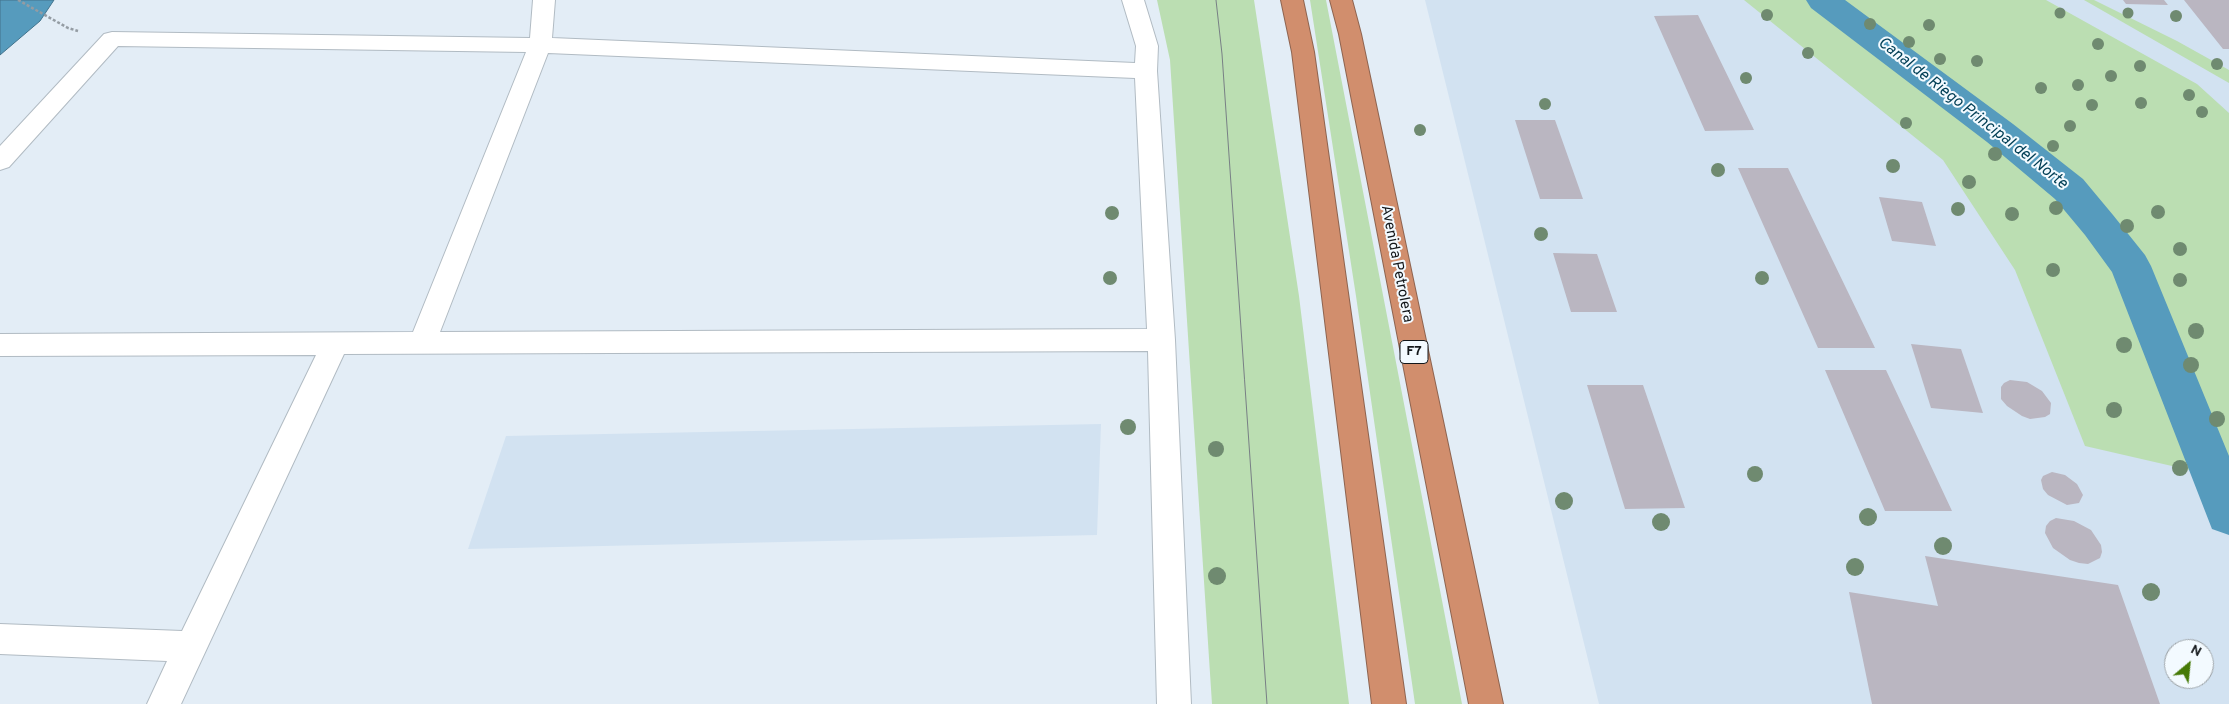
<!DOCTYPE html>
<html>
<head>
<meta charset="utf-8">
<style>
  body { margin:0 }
  #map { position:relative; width:2229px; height:704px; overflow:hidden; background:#e3edf6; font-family:Overpass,sans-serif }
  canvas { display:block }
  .north { position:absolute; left:2164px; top:639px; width:50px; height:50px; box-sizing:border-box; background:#f3faff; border:1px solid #999fa3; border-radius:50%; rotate:28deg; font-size:14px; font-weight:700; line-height:20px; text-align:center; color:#13171a }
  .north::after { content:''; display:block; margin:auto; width:18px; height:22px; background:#467a07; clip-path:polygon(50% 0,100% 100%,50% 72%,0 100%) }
</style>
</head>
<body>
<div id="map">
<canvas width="2229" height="704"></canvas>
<div class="north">N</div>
</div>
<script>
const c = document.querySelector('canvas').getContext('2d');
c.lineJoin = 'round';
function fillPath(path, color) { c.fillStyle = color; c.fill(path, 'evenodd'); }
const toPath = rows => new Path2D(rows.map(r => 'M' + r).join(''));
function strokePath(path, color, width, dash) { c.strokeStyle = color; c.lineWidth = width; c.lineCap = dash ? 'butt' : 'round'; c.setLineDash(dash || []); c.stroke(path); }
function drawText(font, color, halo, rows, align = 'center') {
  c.font = font + ' Overpass,sans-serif'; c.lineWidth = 4; c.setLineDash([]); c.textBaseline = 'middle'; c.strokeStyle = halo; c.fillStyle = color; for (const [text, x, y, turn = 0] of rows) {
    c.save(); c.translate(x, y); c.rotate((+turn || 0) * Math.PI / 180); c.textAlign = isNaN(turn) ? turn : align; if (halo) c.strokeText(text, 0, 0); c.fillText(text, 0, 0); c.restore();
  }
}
fillPath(toPath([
  [1425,0,2229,0,2229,704,1599,704],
  [2174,649,2204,649,2204,679,2174,679],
  [1101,424,1097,535,468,549,506,436]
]), '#d2e2f1');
fillPath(toPath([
  [1157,0,1254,0,1299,296,1349,704,1212,704,1170,60],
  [1310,0,1326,0,1462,704,1415,704,1356,296],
  [1744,0,1808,0,1953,105,2040,180,2108,257,2198,472,2085,446,2015,270,1943,160],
  [1836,0,2046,0,2197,84,2229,113,2229,484,2139,259,2089,199,2007,128],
  [2084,0,2094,0,2177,41,2229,70,2229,83]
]), '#bbdeb2');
const water = toPath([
  [0,0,54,0,40,21,0,55,0,0]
]);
fillPath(water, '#569bbd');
strokePath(water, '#42738c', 1);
fillPath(toPath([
  [1806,0,1845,0,2013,124,2083,179,2113,215,2145,255,2151,266,2229,456,2229,535,2212,529,2112,272,2085,235,2055,199,1987,142,1811,8,1806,0]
]), '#569bbd');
fillPath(toPath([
  [2123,0,2164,0,2168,5,2126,4],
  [2184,0,2229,0,2229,49,2223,49],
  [1698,15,1754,130,1705,131,1654,16],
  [1515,120,1555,120,1583,199,1540,199],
  [1738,168,1788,168,1875,348,1818,348],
  [1879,197,1922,202,1936,246,1892,241],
  [1553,253,1597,254,1617,312,1571,312],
  [1911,344,1961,349,1983,413,1931,408],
  [1825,370,1886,370,1952,511,1885,511],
  [2010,380,2027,382,2042,391,2051,403,2050,414,2045,417,2030,419,2022,416,2007,406,2001,399,2001,387,2004,383],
  [1587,385,1643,385,1685,508,1625,509],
  [2052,472,2065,475,2077,484,2083,495,2079,503,2067,505,2048,495,2043,489,2041,480,2043,476],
  [2056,518,2074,521,2091,530,2101,545,2102,552,2100,558,2088,564,2079,563,2070,560,2053,548,2045,533,2046,526,2050,521],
  [1925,556,2118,585,2160,704,1872,704,1849,592,1938,606]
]), '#bab6c1');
const street = toPath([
  [533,0,555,0,552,38,1135,63,1136,46,1122,0,1144,0,1158,46,1157,71,1175,340,1191,704,1157,704,1148,351,344,354,181,704,147,704,167,661,0,654,0,624,182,631,316,355,0,356,0,334,413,332,526,52,118,46,9,167,0,170,0,146,104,34,112,32,530,38,533,0],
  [548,53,1135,78,1147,329,440,332,548,53]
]);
const highway = toPath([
  [1281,0,1303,0,1314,52,1406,704,1372,704,1292,52,1281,0],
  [1330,0,1352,0,1361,34,1503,704,1469,704,1339,34,1330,0]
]);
strokePath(street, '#b1bbc3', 2);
strokePath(highway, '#8e6450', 2);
strokePath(toPath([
  [18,0,68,28,78,31]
]), '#949ca3', 2.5, [3, 2]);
fillPath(street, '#fff');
fillPath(highway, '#d18e6d');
strokePath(toPath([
  [1216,0,1222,54,1267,704]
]), '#787f85', 1);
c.fillStyle = '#6f8a70';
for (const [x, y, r] of [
  [2060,13,5.5],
  [2128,13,5.5],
  [1767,15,6],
  [2176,16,6],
  [1870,24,6],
  [1929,25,6],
  [1909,42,6],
  [2098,44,6],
  [1808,53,6],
  [1940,59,6],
  [1977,61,6],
  [2217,64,6],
  [2140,66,6],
  [2111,76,6],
  [1746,78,6],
  [2078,85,6],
  [2041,88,6],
  [2189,95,6],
  [2141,103,6],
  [1545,104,6],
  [2092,105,6],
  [2202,112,6],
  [1906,123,6],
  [2070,126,6],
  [1420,130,6],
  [2053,146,6],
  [1995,154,7],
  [1893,166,7],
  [1718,170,7],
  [1969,182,7],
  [2056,208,7],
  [1958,209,7],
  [2158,212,7],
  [1112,213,7],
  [2012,214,7],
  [2127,226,7],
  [1541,234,7],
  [2180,249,7],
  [2053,270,7],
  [1110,278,7],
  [1762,278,7],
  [2180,280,7],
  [2196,331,8],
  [2124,345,8],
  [2191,365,8],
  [2114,410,8],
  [2217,419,8],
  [1128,427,8],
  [1216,449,8],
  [2180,468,8],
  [1755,474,8],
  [1564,501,9],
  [1868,517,9],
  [1661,522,9],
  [1943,546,9],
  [1855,567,9],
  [1217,576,9],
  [2151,592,9]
]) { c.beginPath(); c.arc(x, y, r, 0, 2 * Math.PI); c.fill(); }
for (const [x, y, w] of [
  [1414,352,28]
]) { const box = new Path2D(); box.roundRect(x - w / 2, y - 11.5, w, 23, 4); c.fillStyle = '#f3faff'; c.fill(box); strokePath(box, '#13171a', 1); }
drawText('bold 14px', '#13171a', null, [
  ["F7",1414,352]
]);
drawText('15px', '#13171a', '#f3faff', [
  ["Avenida Petrolera",1396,264,79]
]);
drawText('italic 16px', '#003e55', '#f3faff', [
  ["Canal de Riego Principal del Norte",1972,114,38]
]);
</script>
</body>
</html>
